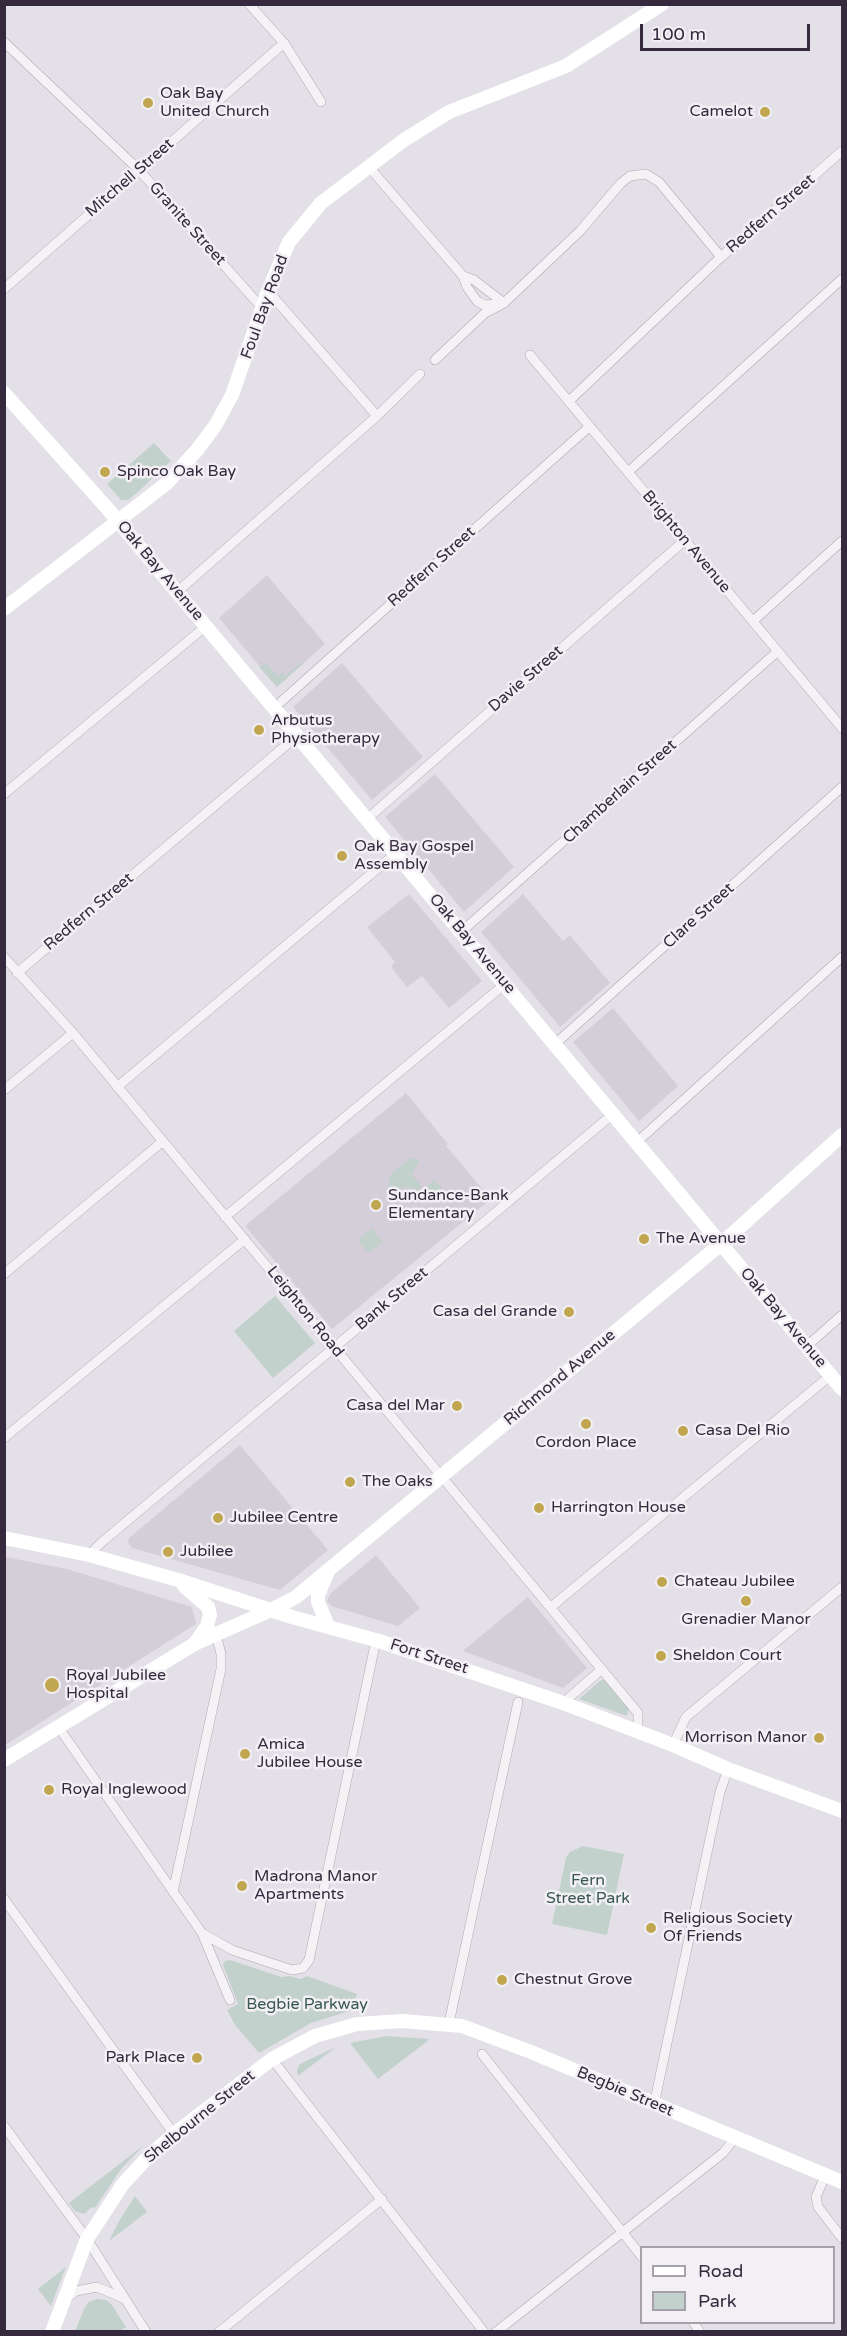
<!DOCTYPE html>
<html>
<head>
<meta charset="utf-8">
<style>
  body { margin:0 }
  #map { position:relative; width:847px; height:2336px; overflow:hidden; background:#e4e0e8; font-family:"Varela Round",sans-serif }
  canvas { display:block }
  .frame { position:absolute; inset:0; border:6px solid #352a3d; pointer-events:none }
  .legend { position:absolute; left:640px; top:2246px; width:195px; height:78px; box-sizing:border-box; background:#f2eff5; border:2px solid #a6a0ab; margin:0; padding:8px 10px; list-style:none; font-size:18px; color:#352a3d }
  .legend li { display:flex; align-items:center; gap:12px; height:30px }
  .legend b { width:30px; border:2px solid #a6a0ab }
  .scale { position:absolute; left:640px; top:24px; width:170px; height:27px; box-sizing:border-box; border:3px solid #352a3d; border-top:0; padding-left:8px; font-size:18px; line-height:21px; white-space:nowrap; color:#352a3d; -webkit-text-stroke:4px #f2eff5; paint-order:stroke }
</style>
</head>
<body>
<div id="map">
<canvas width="847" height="2336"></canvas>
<div class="frame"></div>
<ul class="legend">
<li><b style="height:8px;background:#fff"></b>Road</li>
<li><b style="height:16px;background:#c2d1cc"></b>Park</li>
</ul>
<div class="scale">100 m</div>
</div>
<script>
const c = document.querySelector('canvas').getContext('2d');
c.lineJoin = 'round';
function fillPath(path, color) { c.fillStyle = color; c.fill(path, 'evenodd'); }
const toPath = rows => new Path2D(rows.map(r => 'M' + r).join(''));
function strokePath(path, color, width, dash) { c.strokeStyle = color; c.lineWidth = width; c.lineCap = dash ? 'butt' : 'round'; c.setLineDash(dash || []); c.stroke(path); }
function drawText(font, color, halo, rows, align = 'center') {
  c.font = font + ' "Varela Round",sans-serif'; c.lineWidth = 5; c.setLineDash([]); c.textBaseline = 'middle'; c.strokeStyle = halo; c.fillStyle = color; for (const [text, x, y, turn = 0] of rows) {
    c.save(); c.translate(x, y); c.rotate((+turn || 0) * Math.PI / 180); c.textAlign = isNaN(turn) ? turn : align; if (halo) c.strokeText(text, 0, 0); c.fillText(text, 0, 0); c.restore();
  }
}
fillPath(toPath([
  [267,575,325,644,277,687,219,618],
  [342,663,423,757,372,800,293,707],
  [435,774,514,867,464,912,385,817],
  [409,894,482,981,449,1008,422,976,407,987,391,967,395,962,367,927],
  [523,894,563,941,570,935,610,983,560,1027,481,932],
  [613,1008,678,1086,639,1121,573,1042],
  [406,1093,448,1144,446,1146,491,1199,332,1329,245,1226],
  [240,1445,328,1550,280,1590,132,1548,128,1543,129,1538],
  [376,1555,420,1608,398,1626,331,1606,327,1601,330,1594],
  [5,1557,67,1569,192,1607,196,1624,5,1745],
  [528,1597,587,1668,563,1688,463,1651]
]), '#d4ced9');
fillPath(toPath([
  [154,443,171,461,139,491,128,500,121,500,107,484],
  [302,662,305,662,277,687,259,667,267,664,277,676,282,672,285,676],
  [417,1158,419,1161,412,1175,422,1187,417,1191,407,1187,392,1190,388,1184,391,1174,409,1159],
  [434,1180,443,1190,442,1193,439,1196,425,1196,421,1191],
  [372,1228,383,1242,369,1253,357,1240],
  [275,1296,315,1343,273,1378,234,1331],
  [605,1679,629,1708,627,1716,579,1699,600,1681],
  [583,1846,624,1854,607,1935,552,1924,566,1858,570,1852],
  [230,1960,281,1977,289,1976,301,1979,307,1976,357,1994,354,2002,369,2007,346,2012,311,2023,259,2053,235,2025,227,2010,238,2004,223,1965,225,1961],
  [387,2036,430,2039,378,2079,350,2043],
  [336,2047,298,2076,297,2070,300,2064],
  [144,2145,121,2169,95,2208,92,2207,84,2214,75,2211,69,2203],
  [135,2196,147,2212,109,2241,119,2221],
  [66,2267,58,2287,51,2306,38,2289],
  [97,2299,106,2300,112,2305,126,2327,120,2331,75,2331,85,2307,89,2302]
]), '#c2d1cc');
const street = toPath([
  [249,4,284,43,321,102],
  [4,42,139,170,263,309],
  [369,167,463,276,467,287,477,301,484,305,498,304],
  [463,276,474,280,504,303],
  [4,289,284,43],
  [268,291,377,416],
  [530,355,842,728],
  [435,360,485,313,504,303,580,231,621,183,630,176,646,174,659,182,721,257],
  [569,401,721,257,842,151],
  [628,472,842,279],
  [177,592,377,416,420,374],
  [753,621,842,541],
  [274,708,590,426],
  [4,794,206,626],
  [367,819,685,540],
  [461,932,778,651],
  [4,957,73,1033,638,1713,638,1731],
  [17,973,297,736],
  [555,1044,842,787],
  [117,1087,396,853],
  [4,1090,73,1033],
  [637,1142,842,957],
  [225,1217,505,984],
  [4,1274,162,1142],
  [807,1346,842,1315],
  [4,1438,245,1239],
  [89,1555,102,1542,613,1114],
  [551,1607,831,1375],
  [563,1703,602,1669],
  [59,1728,202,1933,230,2000],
  [673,1745,686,1717,842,1587],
  [173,1892,221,1669,221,1654,216,1634],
  [4,1899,174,2134],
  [202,1933,232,1950,292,1970,303,1968,309,1960,376,1640],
  [449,2023,518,1702],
  [482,2054,642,2257],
  [272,2059,484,2332],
  [654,2105,704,1867,720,1792,728,1769],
  [4,2126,87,2239,146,2332],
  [825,2176,816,2197,818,2207,842,2238],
  [65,2300,76,2291,97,2287,123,2298],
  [693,2322,700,2332],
  [219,2332,382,2199],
  [496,2332,723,2153,735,2138]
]);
strokePath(street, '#aca6b1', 10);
strokePath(street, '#f5f2f6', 9);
strokePath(toPath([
  [4,393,107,508,842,1389],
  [4,609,167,483,197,450,215,426,232,395,268,291,289,242,321,203,404,140,449,112,566,66,662,4],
  [4,1538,89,1555,178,1580,292,1617,379,1641,563,1703,673,1745,728,1769,842,1811],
  [327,1574,318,1595,318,1602,328,1626],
  [184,1586,208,1607,210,1615,207,1626,196,1642],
  [4,1760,196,1643,271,1610,296,1597,721,1244,842,1135],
  [52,2332,87,2239,123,2184,147,2158,174,2134,272,2059,315,2036,357,2024,402,2021,462,2026,531,2052,842,2182]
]), '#fff', 14);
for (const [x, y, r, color] of [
  [148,103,6,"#c1a650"],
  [765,112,6,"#c1a650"],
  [105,472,6,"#c1a650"],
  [259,730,6,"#c1a650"],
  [342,856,6,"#c1a650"],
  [376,1205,6,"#c1a650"],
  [644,1239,6,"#c1a650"],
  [569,1312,6,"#c1a650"],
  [457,1406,6,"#c1a650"],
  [586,1424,6,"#c1a650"],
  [683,1431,6,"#c1a650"],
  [350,1482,6,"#c1a650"],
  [539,1508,6,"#c1a650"],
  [218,1518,6,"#c1a650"],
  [168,1552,6,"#c1a650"],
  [662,1582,6,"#c1a650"],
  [746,1601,6,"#c1a650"],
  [661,1656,6,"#c1a650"],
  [52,1685,8,"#c1a650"],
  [819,1738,6,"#c1a650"],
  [245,1754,6,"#c1a650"],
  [49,1790,6,"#c1a650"],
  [242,1886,6,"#c1a650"],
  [651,1928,6,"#c1a650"],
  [502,1980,6,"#c1a650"],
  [197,2058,6,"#c1a650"]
]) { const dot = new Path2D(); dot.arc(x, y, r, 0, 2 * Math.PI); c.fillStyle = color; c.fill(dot); strokePath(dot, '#f2eff5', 2); }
drawText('16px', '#352a3d', '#f2eff5', [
  ["Oak Bay",160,94],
  ["United Church",160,112],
  ["Camelot",753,112,"right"],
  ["Spinco Oak Bay",117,472],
  ["Arbutus",271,721],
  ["Physiotherapy",271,739],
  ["Oak Bay Gospel",354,847],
  ["Assembly",354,865],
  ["Sundance-Bank",388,1196],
  ["Elementary",388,1214],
  ["The Avenue",656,1239],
  ["Casa del Grande",557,1312,"right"],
  ["Casa del Mar",445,1406,"right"],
  ["Casa Del Rio",695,1431],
  ["Cordon Place",586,1443,"center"],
  ["The Oaks",362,1482],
  ["Harrington House",551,1508],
  ["Jubilee Centre",230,1518],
  ["Jubilee",180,1552],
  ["Chateau Jubilee",674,1582],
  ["Grenadier Manor",746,1620,"center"],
  ["Sheldon Court",673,1656],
  ["Royal Jubilee",66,1676],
  ["Hospital",66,1694],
  ["Morrison Manor",807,1738,"right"],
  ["Amica",257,1745],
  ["Jubilee House",257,1763],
  ["Royal Inglewood",61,1790],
  ["Madrona Manor",254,1877],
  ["Apartments",254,1895],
  ["Religious Society",663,1919],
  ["Of Friends",663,1937],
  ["Chestnut Grove",514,1980],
  ["Park Place",185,2058,"right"]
], 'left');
drawText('16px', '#352a3d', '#f2eff5', [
  ["Mitchell Street",130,178,-41],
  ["Redfern Street",771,214,-41],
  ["Granite Street",187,224,48],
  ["Foul Bay Road",265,307,-70],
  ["Brighton Avenue",686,542,50],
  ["Redfern Street",432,567,-42],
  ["Oak Bay Avenue",160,571,50],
  ["Davie Street",526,679,-41],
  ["Chamberlain Street",620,792,-42],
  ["Redfern Street",89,912,-40],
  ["Clare Street",699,916,-42],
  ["Oak Bay Avenue",472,944,50],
  ["Bank Street",392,1299,-40],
  ["Leighton Road",305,1312,51],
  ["Oak Bay Avenue",783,1318,50],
  ["Richmond Avenue",560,1378,-40],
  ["Fort Street",429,1657,18],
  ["Begbie Street",625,2092,23],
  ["Shelbourne Street",200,2117,-39]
]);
drawText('16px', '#39584f', '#f2eff5', [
  ["Fern",588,1881],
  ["Street Park",588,1899],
  ["Begbie Parkway",307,2005]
]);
</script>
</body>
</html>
